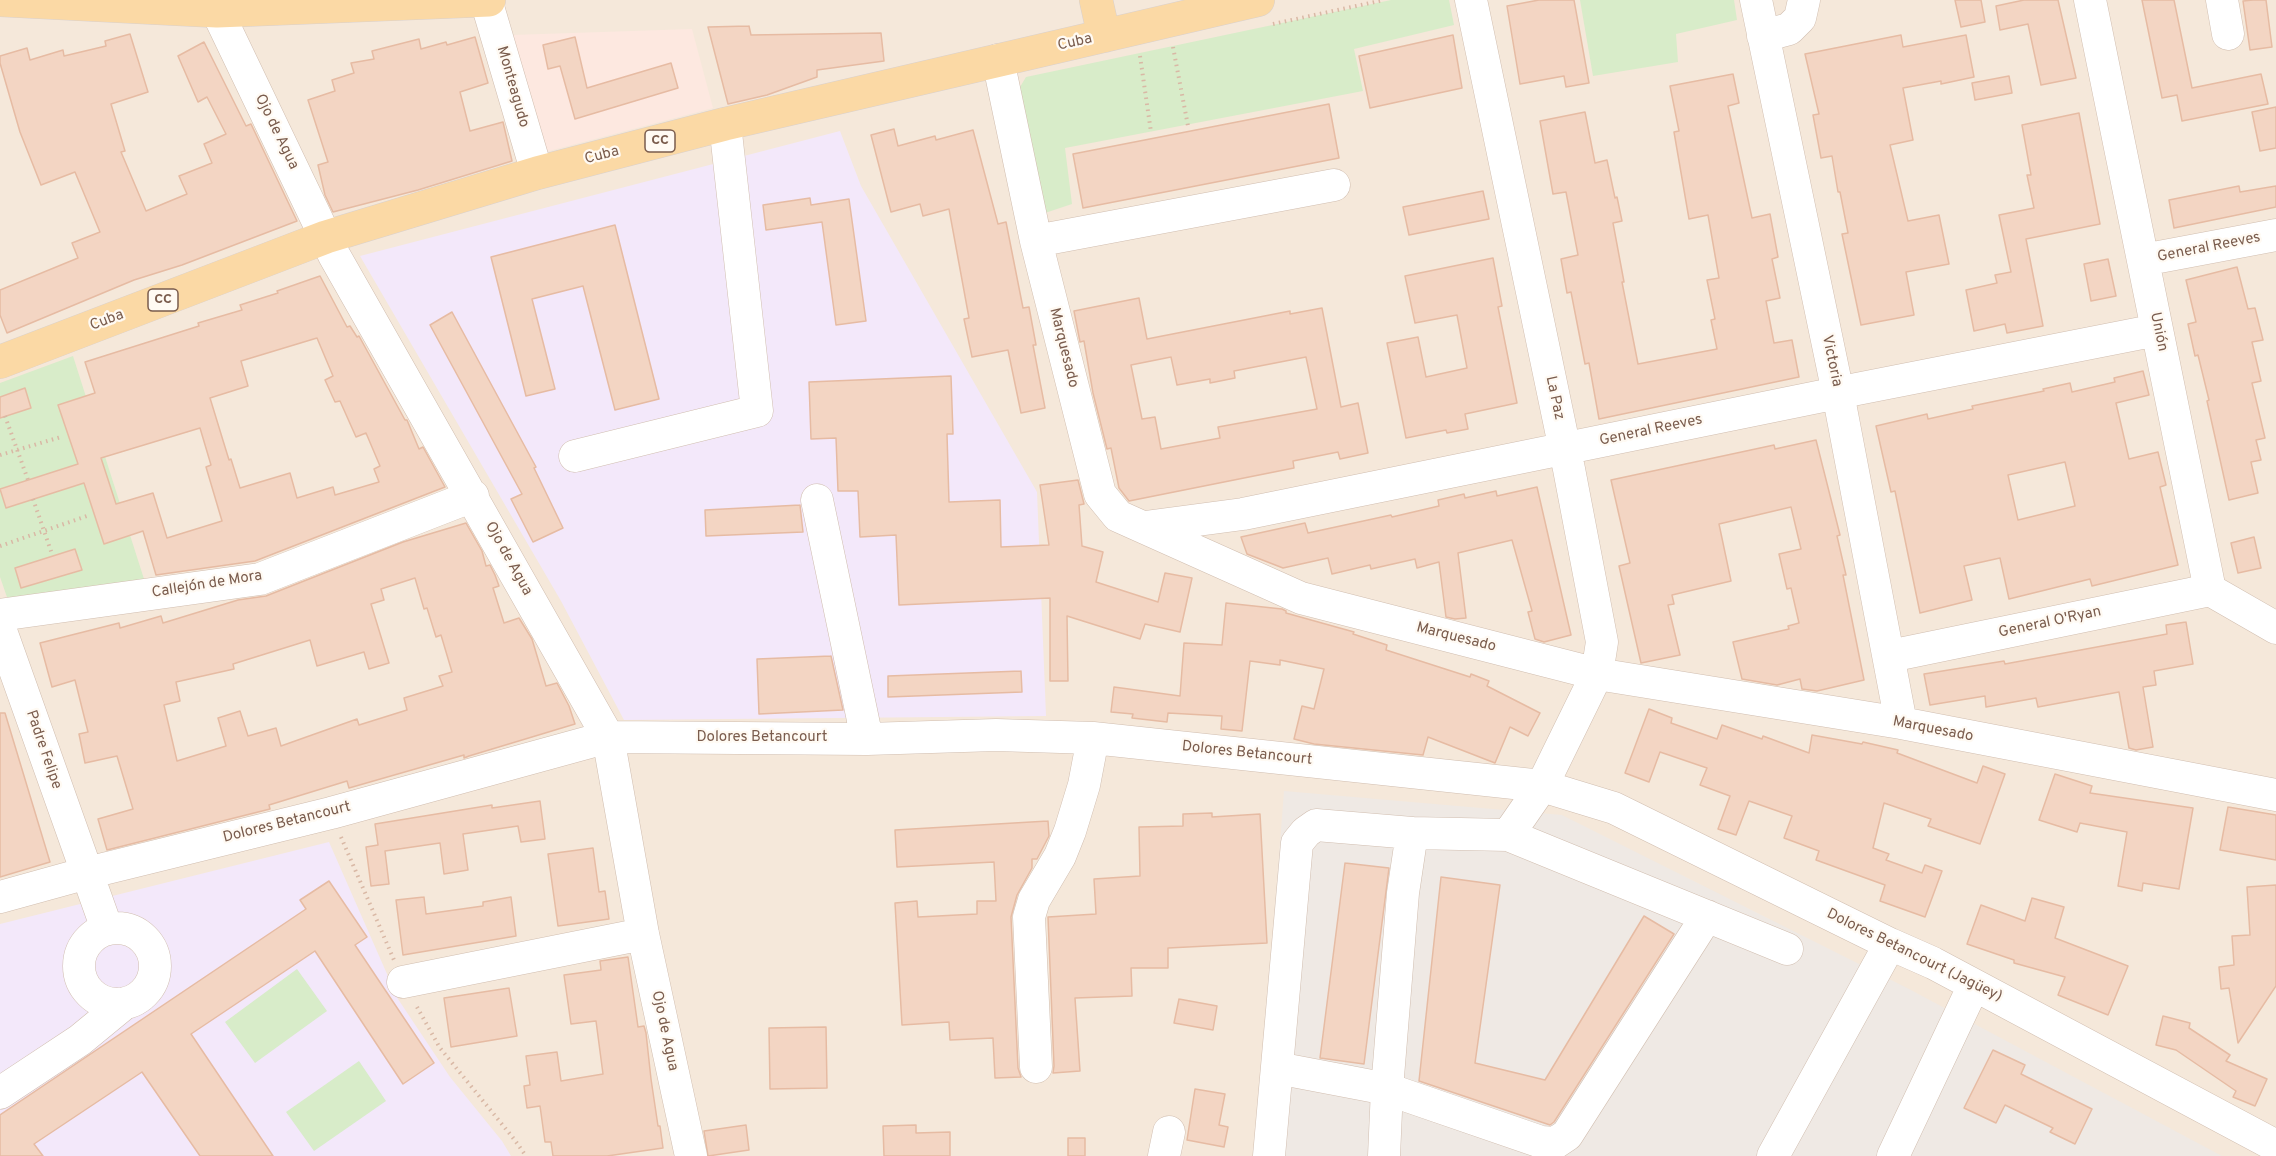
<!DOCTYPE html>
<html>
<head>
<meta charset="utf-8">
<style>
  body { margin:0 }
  canvas { display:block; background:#fdf6ec }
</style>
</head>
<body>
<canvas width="2276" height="1156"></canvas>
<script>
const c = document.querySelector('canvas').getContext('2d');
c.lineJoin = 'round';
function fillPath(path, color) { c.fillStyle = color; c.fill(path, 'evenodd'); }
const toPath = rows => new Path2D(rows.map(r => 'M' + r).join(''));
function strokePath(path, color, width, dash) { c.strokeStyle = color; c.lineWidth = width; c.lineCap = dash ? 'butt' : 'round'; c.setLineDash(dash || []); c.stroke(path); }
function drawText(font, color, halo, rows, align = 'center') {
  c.font = font + ' Overpass,sans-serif'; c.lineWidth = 4.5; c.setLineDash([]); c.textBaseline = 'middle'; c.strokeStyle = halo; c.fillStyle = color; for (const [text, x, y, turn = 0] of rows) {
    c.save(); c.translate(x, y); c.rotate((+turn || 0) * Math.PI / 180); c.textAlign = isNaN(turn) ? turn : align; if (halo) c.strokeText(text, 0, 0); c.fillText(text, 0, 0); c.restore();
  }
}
fillPath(toPath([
  [0,0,2276,0,2276,1156,0,1156]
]), '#f5e8da');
fillPath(toPath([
  [692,29,713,108,545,152,512,35]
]), '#fde8e0');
fillPath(toPath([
  [1284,791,1562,815,1909,989,2222,1156,1256,1156]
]), '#efe9e4');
fillPath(toPath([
  [840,131,861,186,1037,492,1046,716,624,720,561,601,360,256],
  [329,842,398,999,450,1077,502,1141,511,1156,0,1156,0,924]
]), '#f3e8fa');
fillPath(toPath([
  [1391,0,1449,0,1454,25,1354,49,1363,91,1065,148,1072,204,1045,213,1020,87,1026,77],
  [1580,0,1734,0,1737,20,1676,34,1678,62,1593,76],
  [73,356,144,579,8,600,0,577,0,383],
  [297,969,327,1011,255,1063,225,1022],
  [359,1061,386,1101,314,1151,286,1112]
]), '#d8ecc9');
const building = toPath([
  [1539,0,1574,0,1589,83,1566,87,1564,76,1520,84,1507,6,1539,0],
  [1955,0,1981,0,1985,22,1961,27,1955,0],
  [2024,0,2058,0,2076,78,2041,85,2028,24,2000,30,1996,6,2024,0],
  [2142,0,2174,0,2192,88,2261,74,2268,104,2182,121,2177,95,2162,98,2142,0],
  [2253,0,2266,0,2272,47,2250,50,2243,1,2253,0],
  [749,26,751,35,881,33,884,61,817,70,817,77,767,95,728,104,708,27,749,26],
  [130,34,148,92,111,104,125,151,121,152,146,211,187,194,179,176,212,163,204,144,226,134,207,97,198,102,178,56,204,42,246,126,251,124,297,221,182,265,134,280,7,333,0,315,0,290,78,258,72,243,100,232,75,172,41,185,20,132,0,63,0,56,27,48,30,60,63,50,64,56,106,46,105,41,130,34],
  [1453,35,1462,88,1370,108,1359,56,1453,35],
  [1901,35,1903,47,1966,35,1974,77,1941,84,1941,81,1903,88,1913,140,1890,145,1908,221,1939,215,1949,264,1906,272,1914,315,1861,325,1842,234,1848,233,1840,192,1838,192,1832,156,1821,158,1813,115,1819,114,1805,54,1901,35],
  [475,37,488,83,460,92,470,131,503,122,512,161,418,190,333,212,325,195,318,165,328,162,308,100,335,91,332,80,354,73,351,63,374,59,372,51,419,39,421,49,446,42,447,45,475,37],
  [575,37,587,88,671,63,678,88,575,119,560,66,548,69,543,45,575,37],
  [1733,74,1739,103,1728,106,1752,218,1770,214,1778,257,1772,259,1780,298,1766,301,1774,343,1792,340,1799,377,1599,419,1589,363,1585,364,1571,292,1567,293,1561,259,1578,255,1566,192,1553,194,1540,121,1585,112,1595,163,1607,160,1615,198,1617,197,1622,221,1613,223,1624,282,1622,282,1638,364,1717,349,1711,320,1715,319,1707,280,1719,278,1708,215,1689,219,1674,132,1679,131,1670,86,1733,74],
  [2009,76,2012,93,1975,100,1972,83,2009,76],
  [1329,104,1339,158,1083,208,1073,154,1329,104],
  [2276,107,2276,148,2260,151,2252,112,2276,107],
  [2079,113,2100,224,2026,239,2043,326,2007,333,2005,324,1974,331,1966,290,1997,283,1995,275,2011,272,1999,215,2034,208,2027,175,2031,175,2022,125,2079,113],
  [894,129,898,146,935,136,936,140,973,130,998,224,1006,222,1023,308,1029,307,1036,345,1033,345,1045,408,1021,413,1008,350,972,357,964,319,969,318,949,209,923,216,920,204,891,212,871,135,894,129],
  [2239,186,2240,192,2276,186,2276,207,2174,228,2169,200,2239,186],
  [1483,191,1489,219,1409,235,1403,207,1483,191],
  [810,198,811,205,849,199,866,321,836,325,822,222,766,230,763,205,810,198],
  [615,225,659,399,615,410,583,286,532,299,555,389,526,396,491,257,615,225],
  [1493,258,1502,306,1498,307,1517,403,1465,414,1468,429,1447,433,1446,430,1406,438,1387,343,1418,337,1426,377,1467,368,1457,315,1415,323,1405,276,1493,258],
  [2108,259,2116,296,2091,301,2084,264,2108,259],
  [2237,267,2248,309,2255,308,2263,340,2252,342,2261,381,2252,383,2265,438,2256,440,2261,460,2251,462,2258,493,2229,500,2207,401,2209,400,2198,355,2195,356,2188,324,2196,322,2186,280,2237,267],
  [320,276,347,327,350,326,357,337,359,336,405,420,407,420,419,449,423,447,445,487,255,561,156,575,143,531,104,544,84,483,6,508,0,489,78,464,58,405,95,393,85,362,199,326,198,323,242,310,240,305,278,293,277,291,320,276],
  [317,338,333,376,325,380,335,402,340,401,356,437,366,433,380,466,374,469,379,482,335,495,333,487,297,498,290,473,240,488,231,459,229,460,210,398,248,386,241,361,317,338],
  [200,428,211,465,206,467,222,521,167,538,153,493,116,504,101,458,200,428],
  [1139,298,1147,339,1290,311,1290,314,1322,308,1341,407,1358,403,1368,453,1340,459,1338,452,1293,461,1294,468,1129,501,1119,488,1111,448,1107,449,1093,393,1084,341,1080,342,1074,311,1139,298],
  [1171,357,1177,385,1210,379,1210,383,1235,378,1234,371,1306,357,1317,409,1218,427,1220,438,1161,449,1155,417,1142,419,1131,365,1171,357],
  [452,312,536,467,534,468,563,528,533,542,511,499,522,494,430,325,452,312],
  [2143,371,2149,395,2116,403,2129,459,2158,452,2166,485,2160,487,2178,565,2092,586,2090,579,2009,599,2000,558,1964,566,1972,600,1920,613,1895,491,1891,492,1876,426,1927,414,1928,419,1973,409,1972,406,2044,391,2043,389,2070,383,2072,392,2115,382,2114,378,2143,371],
  [2065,462,2075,506,2018,520,2008,475,2065,462],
  [951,376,953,434,947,434,949,502,1000,500,1001,547,1049,545,1040,485,1078,480,1084,504,1079,505,1082,546,1103,552,1096,582,1158,602,1165,573,1192,578,1180,632,1145,624,1140,639,1067,616,1068,681,1050,681,1050,598,899,605,896,535,860,537,858,491,838,491,836,438,811,439,809,382,951,376],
  [25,388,31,408,0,418,0,397,25,388],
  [1816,440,1840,535,1837,536,1846,575,1843,575,1864,680,1817,691,1802,689,1800,679,1777,685,1742,679,1733,642,1789,629,1788,626,1799,623,1791,588,1787,589,1779,554,1801,549,1791,507,1719,524,1731,581,1672,595,1674,604,1668,605,1680,655,1641,663,1619,566,1630,563,1611,480,1774,445,1775,449,1816,440],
  [1537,487,1571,635,1544,642,1535,639,1528,612,1532,611,1512,540,1458,553,1466,618,1455,619,1446,617,1439,562,1417,568,1415,559,1371,569,1370,565,1332,574,1328,558,1283,568,1247,554,1241,537,1305,523,1308,533,1391,515,1392,517,1439,506,1438,500,1464,494,1465,498,1496,491,1497,496,1537,487],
  [800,505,803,532,706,536,705,510,800,505],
  [466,523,482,551,486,566,490,565,495,575,499,586,493,588,504,623,519,618,532,639,546,686,557,683,569,706,575,724,469,756,464,758,464,755,349,788,347,781,269,805,270,809,107,850,98,819,133,809,117,756,85,763,79,734,88,732,75,680,52,687,40,643,119,623,120,628,161,616,163,623,238,600,266,596,403,542,466,523],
  [415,578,424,609,427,608,436,637,441,635,452,672,439,676,443,686,404,698,407,710,359,725,357,719,281,746,276,728,248,736,240,711,218,718,226,746,177,761,164,705,180,701,176,682,234,669,233,664,310,640,317,666,364,652,369,669,389,663,371,604,384,600,381,589,415,578],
  [2254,537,2261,568,2238,573,2231,543,2254,537],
  [75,549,82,570,21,588,15,568,75,549],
  [1226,603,1282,609,1286,611,1286,613,1354,632,1353,634,1387,645,1386,650,1470,677,1471,674,1489,681,1487,686,1540,713,1528,736,1510,727,1495,763,1428,737,1423,755,1314,744,1294,739,1302,706,1314,709,1324,669,1280,660,1280,665,1250,661,1242,731,1221,729,1222,716,1168,713,1167,722,1132,718,1133,714,1111,712,1114,687,1180,696,1184,643,1222,645,1226,603],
  [2186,622,2193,664,2154,671,2156,685,2143,687,2153,747,2136,750,2129,748,2119,692,2038,707,2036,698,1986,707,1985,696,1930,705,1924,674,2004,661,2005,664,2167,634,2166,625,2186,622],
  [831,656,843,710,759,714,757,659,831,656],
  [1021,671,1022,692,888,697,888,676,1021,671],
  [1649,709,1672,718,1671,723,1717,739,1722,725,1762,739,1763,736,1809,753,1812,735,1862,744,1863,742,1898,750,1897,753,1977,783,1983,766,2005,774,1980,844,1928,826,1931,819,1884,803,1873,848,1889,854,1886,860,1922,873,1925,865,1942,871,1925,917,1880,901,1885,885,1816,860,1819,851,1784,838,1792,816,1749,801,1736,835,1718,829,1730,796,1700,785,1707,768,1660,752,1649,782,1625,773,1649,709],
  [0,713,5,713,50,862,0,877,0,713],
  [2055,774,2092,786,2090,793,2193,808,2179,889,2143,883,2142,891,2118,886,2127,832,2080,823,2077,832,2039,820,2055,774],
  [540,801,545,839,521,842,518,826,463,834,468,870,444,874,440,843,385,851,389,884,371,886,366,847,378,845,375,824,492,805,492,808,540,801],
  [2228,807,2276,815,2276,860,2220,850,2228,807],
  [1212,813,1212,817,1260,814,1267,943,1168,948,1168,968,1131,968,1132,996,1075,998,1080,1071,1053,1073,1054,1066,1048,917,1096,914,1094,879,1140,876,1139,827,1183,826,1183,814,1212,813],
  [1048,821,1049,836,1037,859,1032,859,1032,868,1017,895,1011,917,1018,1068,1021,1077,995,1078,993,1038,950,1040,949,1022,902,1025,895,903,917,901,918,917,977,914,977,901,996,901,994,862,897,867,895,830,1048,821],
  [593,848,599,892,605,891,609,919,558,926,548,854,593,848],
  [1345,863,1389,868,1364,1064,1320,1058,1345,863],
  [1441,877,1500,885,1475,1063,1545,1080,1644,916,1674,934,1554,1122,1550,1125,1419,1081,1441,877],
  [329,881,367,937,355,945,434,1063,403,1084,315,951,191,1034,273,1156,200,1156,142,1072,34,1144,43,1156,0,1156,0,1115,306,909,300,900,329,881],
  [2276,885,2276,986,2238,1043,2229,988,2221,989,2219,967,2234,965,2232,936,2250,935,2247,887,2276,885],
  [424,897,426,914,483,906,483,902,511,897,516,936,403,955,396,900,424,897],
  [2032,898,2064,907,2055,938,2128,966,2108,1015,2058,995,2065,977,2014,963,2014,960,1967,944,1981,905,2025,921,2032,898],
  [628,957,638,1027,644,1026,646,1033,651,1079,658,1126,660,1126,663,1148,607,1156,553,1156,551,1142,545,1142,540,1106,527,1108,524,1086,530,1085,526,1056,557,1052,561,1081,603,1074,596,1021,571,1024,564,975,601,970,600,961,628,957],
  [509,988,517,1036,451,1047,444,998,509,988],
  [1179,999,1217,1006,1213,1030,1174,1023,1179,999],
  [2163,1016,2190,1023,2189,1028,2230,1055,2226,1061,2267,1079,2255,1106,2233,1097,2236,1091,2176,1050,2156,1045,2163,1016],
  [826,1027,827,1088,770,1089,769,1028,826,1027],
  [1993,1050,2025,1065,2021,1074,2092,1109,2075,1144,2050,1132,2053,1128,2005,1105,1996,1123,1964,1108,1993,1050],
  [1195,1089,1225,1094,1219,1125,1228,1127,1224,1147,1187,1140,1195,1089],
  [746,1125,749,1150,708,1156,704,1131,746,1125],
  [916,1125,916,1133,950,1132,950,1156,884,1156,883,1126,916,1125],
  [1068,1138,1085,1138,1085,1156,1068,1156,1068,1138]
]);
fillPath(building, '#f3d5c3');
strokePath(building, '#e6bba3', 1.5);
const minor = toPath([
  [216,0,217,11,334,255,608,737,643,934,691,1156],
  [486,0,537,173],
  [1756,0,1838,393,1901,723],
  [2090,0,2210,590,2276,628],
  [2222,0,2228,34],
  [1763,36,1789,29,1800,18,1804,0],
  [998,60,1036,241,1100,494,1118,516,1301,598,1597,674,1901,723,2276,795],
  [1036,241,1334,185],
  [2143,260,2276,235],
  [575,456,757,411,725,124],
  [817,500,867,739],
  [1145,527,1243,514,1857,389,2157,330],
  [0,615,260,579,473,496],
  [0,628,107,929],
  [1890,656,2210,590],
  [1508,835,1787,949],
  [0,897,87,873,331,813,608,737,867,739,996,735,1093,738,1542,786,1614,808,1890,944,1933,963,2276,1146],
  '79 966a38 38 0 1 1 76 0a38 38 0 1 1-76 0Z',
  [403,982,643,934],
  [1036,1067,1029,917,1034,900,1060,856,1070,831,1084,785,1093,738],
  [1277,1068,1387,1089,1541,1142,1555,1143,1567,1135,1707,916],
  [0,1093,80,1040,125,1003],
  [1164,1156,1169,1132],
  [1269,1156,1297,843,1306,832,1316,825,1412,833],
  [1384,1156,1387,1089,1403,893,1412,833,1508,835,1542,786,1597,674,1602,642,1569,469,1471,0],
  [1773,1156,1890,944],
  [1893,1156,1974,985]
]);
const major = toPath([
  [0,0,217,11,489,0],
  [1096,0,1104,36],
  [0,362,326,237,537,173,725,124,1258,0]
]);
strokePath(minor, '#d1beb0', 33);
strokePath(major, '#dad1cd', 34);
strokePath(toPath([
  [1273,24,1384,0],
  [1173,47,1188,126],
  [1140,56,1151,132],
  [5,416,28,480],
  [0,455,61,437],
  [33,499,52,554],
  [0,546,87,516],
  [341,837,394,960],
  [417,1007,440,1048,514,1139,526,1156]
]), '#d9b8a5', 4, [1.5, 4.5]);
strokePath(minor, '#fff', 32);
strokePath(major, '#fbd9a5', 33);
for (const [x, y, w] of [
  [660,141,30],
  [163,300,30]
]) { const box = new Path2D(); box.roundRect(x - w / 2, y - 11, w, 22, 4.5); c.fillStyle = '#fffaf3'; c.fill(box); strokePath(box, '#7a5c4d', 1.5); }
drawText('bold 14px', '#7a5c4d', null, [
  ["CC",660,141],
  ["CC",163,300]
]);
drawText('15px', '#7a5c4d', '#fffaf3', [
  ["Cuba",1075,43,-13],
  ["Monteagudo",512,87,74],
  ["Ojo de Agua",276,132,64],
  ["Cuba",602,156,-15],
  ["General Reeves",2209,248,-11],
  ["Cuba",107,321,-21],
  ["Unión",2158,332,78],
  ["Marquesado",1063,348,76],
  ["Victoria",1831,361,78],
  ["La Paz",1554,398,78],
  ["General Reeves",1651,431,-12],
  ["Ojo de Agua",508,559,61],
  ["Callejón de Mora",207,585,-9],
  ["General O'Ryan",2050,623,-12],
  ["Marquesado",1456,638,14],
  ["Marquesado",1933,730,11],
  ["Dolores Betancourt",762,738],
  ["Padre Felipe",43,750,71],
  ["Dolores Betancourt",1247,754,6],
  ["Dolores Betancourt",287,823,-14],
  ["Dolores Betancourt (Jagüey)",1914,956,26],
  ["Ojo de Agua",664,1031,78]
]);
</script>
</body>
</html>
